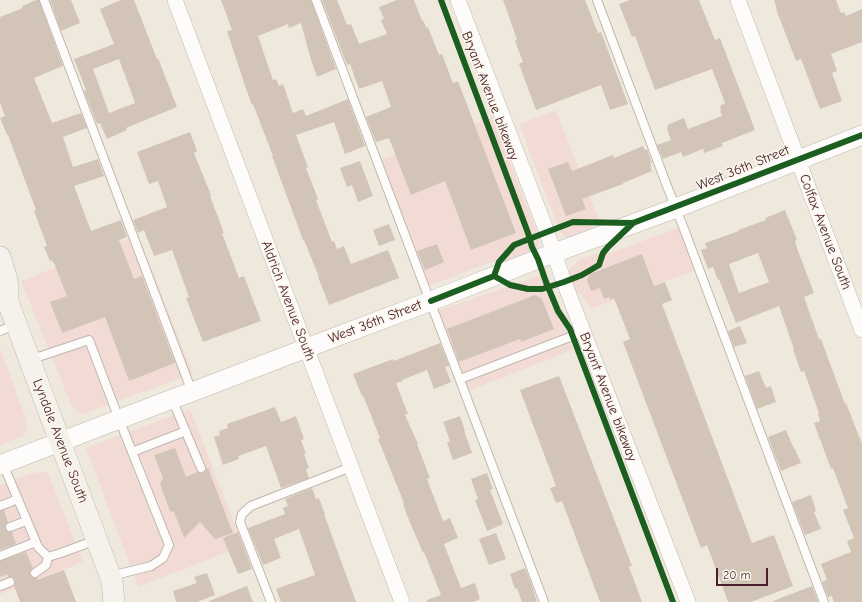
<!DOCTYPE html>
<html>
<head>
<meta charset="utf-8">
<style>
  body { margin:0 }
  #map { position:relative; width:862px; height:602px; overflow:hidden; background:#efe9dd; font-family:"Comic Neue",sans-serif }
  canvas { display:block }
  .scale { position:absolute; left:716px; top:568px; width:52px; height:18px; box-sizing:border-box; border:2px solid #4a1f2b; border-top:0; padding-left:5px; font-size:12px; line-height:14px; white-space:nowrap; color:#4a1f2b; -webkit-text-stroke:3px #fbf7ec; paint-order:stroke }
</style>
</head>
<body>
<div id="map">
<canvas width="862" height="602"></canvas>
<div class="scale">20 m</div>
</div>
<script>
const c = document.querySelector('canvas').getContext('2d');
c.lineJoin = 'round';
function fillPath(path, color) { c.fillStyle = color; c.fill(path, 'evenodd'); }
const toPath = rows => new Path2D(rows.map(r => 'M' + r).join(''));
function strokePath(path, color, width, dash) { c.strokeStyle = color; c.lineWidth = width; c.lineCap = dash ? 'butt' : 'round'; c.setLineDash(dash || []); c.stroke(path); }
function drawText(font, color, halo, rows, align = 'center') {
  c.font = font + ' "Comic Neue",sans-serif'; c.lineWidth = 3; c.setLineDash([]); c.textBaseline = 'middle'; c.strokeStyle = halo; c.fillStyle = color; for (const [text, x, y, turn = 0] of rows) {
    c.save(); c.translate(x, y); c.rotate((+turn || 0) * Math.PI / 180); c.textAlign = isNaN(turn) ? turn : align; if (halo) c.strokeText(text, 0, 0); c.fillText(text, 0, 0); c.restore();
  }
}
fillPath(toPath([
  [556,110,599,220,580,237,567,238,560,232,519,124],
  [492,117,539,237,538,246,531,252,509,261,489,263,428,286,380,160],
  [680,227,696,270,590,309,587,301,574,288,568,275,571,267,579,260,594,254,610,253],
  [138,235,193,374,85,413,79,413,71,405,21,281],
  [544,274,573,350,468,391,437,311],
  [0,348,26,419,27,427,24,436,0,445],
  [190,409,243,546,138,587,86,448],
  [42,472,48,473,83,562,0,594,0,485,33,473]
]), '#f3dbd5');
fillPath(toPath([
  [36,0,39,0,63,66,34,78,52,123,81,113,87,128,63,137,73,167,98,159,104,176,74,186,91,231,121,220,127,237,119,240,134,279,142,276,175,363,129,381,105,317,62,333,50,302,67,296,54,263,53,263,52,260,50,261,44,247,47,246,34,211,36,210,8,135,7,135,0,118,5,116,0,103,0,17,23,8,22,6],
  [50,0,71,0,80,23,61,31],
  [121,0,134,0,157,59,158,58,177,107,126,128,127,130,107,139,100,123,97,124,84,91,86,90,74,59,114,44,100,9],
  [119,59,135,103,109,113,93,69],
  [221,0,311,0,336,69,317,77,311,60,301,23,289,28,288,24,258,36,273,80,276,79,279,86,283,84,293,113,303,109,306,116,348,99,365,146,345,154,334,122,296,135,308,167,306,168,318,199,316,200,332,242,334,241,337,249,344,246,351,264,388,250,399,278,329,305,318,277,319,277,304,240,303,240,272,156,273,156,253,104,252,105,244,83,227,31,232,30],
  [322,0,337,0,347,25,351,24,359,44,387,34,381,20,384,19,379,7,397,0,414,0,422,21,423,20,426,28,428,27,439,55,442,54,453,83,458,81,516,233,471,250,445,181,411,195,389,138,376,142,366,117,391,107,382,81,359,89,350,64,347,65],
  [503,0,585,0,598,33,601,32,628,104,610,110,601,85,536,110,519,64,523,62,515,41,517,40,512,25],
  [630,0,699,0,715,40,720,38,755,130,722,143,723,146,704,153,703,149,683,157,681,152,663,159,657,145,671,140,667,129,668,128,667,125,684,118,688,129,722,116,720,110,721,110,720,106,725,103,712,69,655,90,635,36,632,37,619,4],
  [774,0,836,0,841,13,844,12,846,16,862,9,862,42,831,54,837,71,832,73,842,101,820,109,801,59,796,61,776,9,777,9],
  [190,132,197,151,194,153,211,195,210,196,224,233,222,233,239,278,244,276,261,321,203,342,186,298,189,297,172,250,154,256,144,230,138,233,133,220,167,207,158,181,149,184,137,152],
  [643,146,645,150,647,149,652,163,650,163,652,167,650,167,652,171,623,183,623,184,582,199,586,209,566,216,548,169,568,162,572,171,613,155,614,158],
  [360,161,373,196,358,202,352,185,347,187,340,168],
  [785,210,797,240,795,241,798,251,814,293,804,297,819,339,821,339,845,404,846,403,862,444,862,602,834,602,832,596,828,597,822,582,827,580,821,564,851,552,847,541,854,538,843,510,848,508,833,468,831,469,814,423,820,421,818,414,819,413,804,371,801,372,793,349,794,349,779,306,736,323,719,279,718,280,713,267,708,269,701,250,707,248,705,243,739,231,738,230,766,220,765,218],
  [758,253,769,282,739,293,729,264],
  [389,224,395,240,379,246,373,230],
  [437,244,444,262,425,270,417,251],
  [642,254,654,286,665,282,672,300,662,304,752,543,774,535,793,586,751,602,728,602,707,545,701,548,623,342,630,339,614,298,610,300,610,297,604,299,600,288,591,291,587,280,590,274],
  [535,295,542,299,554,329,521,342,520,339,459,362,447,329],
  [740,326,747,343,734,347,728,331],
  [440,343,449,366,445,367,451,382,434,389,427,370,402,380,403,381,396,383,408,414,405,415,418,444,417,444,430,478,427,479,443,521,450,518,458,538,444,544,461,588,475,583,480,599,473,602,427,602,427,600,441,595,424,552,423,553,406,513,403,503,404,503,378,439,380,438,363,395,362,396,353,374,393,359,394,361],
  [759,371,766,388,771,386,776,402,757,409,745,376],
  [559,376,632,566,629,567,642,602,600,602,562,501,556,503,550,488,556,486,520,390],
  [275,407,281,422,296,416,304,439,301,440,306,454,304,454,309,468,306,469,309,478,281,488,266,446,238,456,239,459,223,465,214,437,220,435,219,431,228,428,227,424],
  [460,416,465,431,464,431,472,453,453,460,447,442,450,441,443,422],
  [786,430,794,449,795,449,801,463,781,471,768,437],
  [175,448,186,477,197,472,200,473,203,473,205,472,206,469,208,468,233,533,215,539,200,522,184,538,174,512,170,511,160,484,163,478,154,455],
  [487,473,493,489,490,490,503,524,487,531,475,500,478,499,471,479],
  [312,488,316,499,319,498,325,514,324,514,356,602,281,602,276,589,315,575,299,529,274,539,281,558,263,565,248,528,285,514,283,508,288,506,285,499],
  [811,495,816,511,814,512,821,529,805,535,792,502],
  [4,510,8,522,5,526,5,529,9,532,12,532,16,544,0,550,0,511],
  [238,532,252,569,238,574,223,538],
  [496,533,506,559,489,565,479,539],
  [26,552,33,568,30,571,30,574,31,577,33,578,37,578,37,580,64,570,76,602,20,602,14,586,15,582,14,578,11,577,8,577,7,574,0,577,0,561],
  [525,568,531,583,537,602,522,602,517,588,515,589,510,574],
  [207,573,215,595,197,602,176,602,173,591,197,583,194,577],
  [247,586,253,602,209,602,209,601],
  [812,586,818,602,773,602,773,601]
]), '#d2c5b8');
const service = toPath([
  [44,0,192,392],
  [316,0,544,602],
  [597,0,667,186,684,229,824,602],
  [0,331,16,324],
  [29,360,89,340,119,419,169,545,163,558,151,566,111,576],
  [460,379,583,332],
  [172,399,201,468],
  [132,452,186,431],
  [3,464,36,542,38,547,48,557,61,553,96,540],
  [0,506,18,499],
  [10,527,26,521],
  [0,556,36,542],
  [35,573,46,565,48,557],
  [0,586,10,582],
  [271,602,240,522,242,514,251,506,351,467]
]);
const minor = toPath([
  [175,0,402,602],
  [458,0,545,227,564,282,688,602],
  [738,0,862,330]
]);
const tertiary = toPath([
  [0,465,172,399,192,392,325,341,431,301,538,259,676,208,862,135]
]);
const secondary = toPath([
  [0,257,7,280,8,288,8,302],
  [0,293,8,302,112,581,114,602]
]);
strokePath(service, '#beb6af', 10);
strokePath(minor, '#beb6af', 16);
strokePath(tertiary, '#beb6af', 20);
strokePath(secondary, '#beb6af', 22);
strokePath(service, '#fdfcfa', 8);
strokePath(minor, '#fdfcfa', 15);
strokePath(tertiary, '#fdfcfa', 19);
strokePath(secondary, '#f4f2eb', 21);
strokePath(toPath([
  [441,0,528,233,532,247,538,259,546,282,558,311,570,329,673,602],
  [494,276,499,262,514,245,547,232,573,222,633,223,862,135],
  [494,276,510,285,528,289,542,289,564,282,582,275,599,265,603,253,608,247,633,223],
  [431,301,494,276]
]), '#1b5e20', 6);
drawText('14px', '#4a1f2b', '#fbf7ec', [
  ["Bryant Avenue bikeway",490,96,69],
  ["West 36th Street",743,168,-22],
  ["Colfax Avenue South",825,232,69],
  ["Aldrich Avenue South",288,301,69],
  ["West 36th Street",375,322,-21],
  ["Bryant Avenue bikeway",608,397,69],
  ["Lyndale Avenue South",60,441,69]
]);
</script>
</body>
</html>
